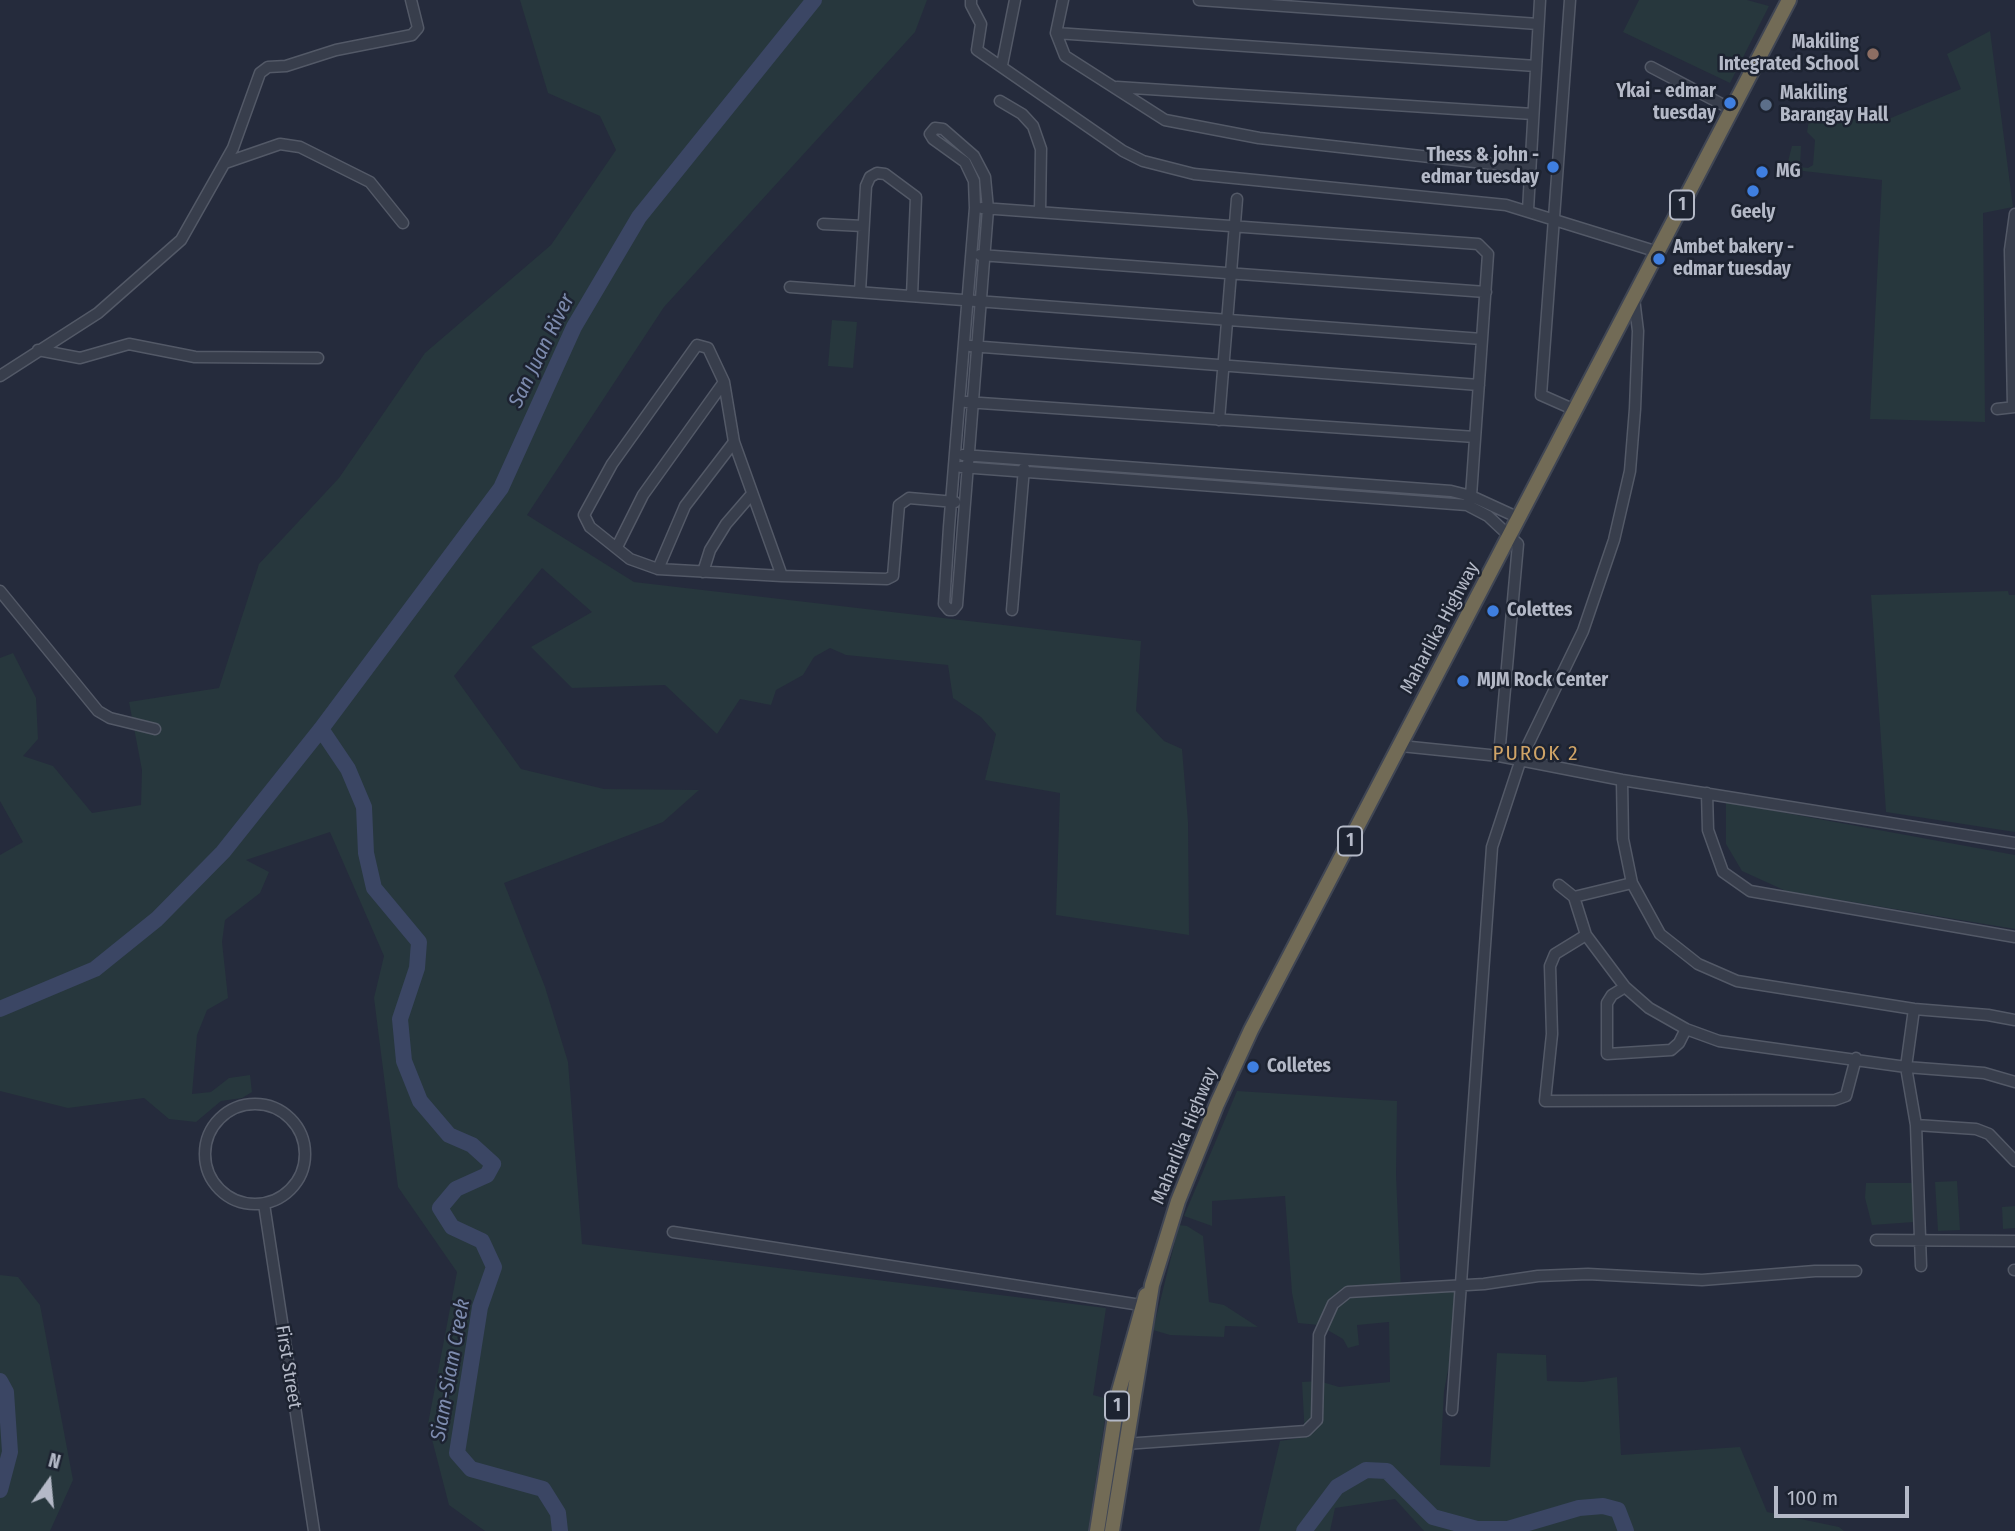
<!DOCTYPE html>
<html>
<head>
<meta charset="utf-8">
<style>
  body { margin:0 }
  #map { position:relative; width:2015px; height:1531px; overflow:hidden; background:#252b3c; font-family:"Fira Sans Condensed",sans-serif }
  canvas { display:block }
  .north { position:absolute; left:14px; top:1447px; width:70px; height:70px; -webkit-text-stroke:5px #1d2331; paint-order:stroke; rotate:15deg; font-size:19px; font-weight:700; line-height:28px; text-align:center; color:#b4b9c7 }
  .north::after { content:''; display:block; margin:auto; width:24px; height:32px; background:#b4b9c7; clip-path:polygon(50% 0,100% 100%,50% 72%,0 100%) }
  .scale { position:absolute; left:1774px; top:1486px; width:135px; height:32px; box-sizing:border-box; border:4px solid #b4b9c7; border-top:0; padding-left:9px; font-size:21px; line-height:24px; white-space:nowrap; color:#b4b9c7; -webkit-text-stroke:5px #1d2331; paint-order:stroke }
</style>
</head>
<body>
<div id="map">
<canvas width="2015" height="1531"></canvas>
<div class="north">N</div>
<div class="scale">100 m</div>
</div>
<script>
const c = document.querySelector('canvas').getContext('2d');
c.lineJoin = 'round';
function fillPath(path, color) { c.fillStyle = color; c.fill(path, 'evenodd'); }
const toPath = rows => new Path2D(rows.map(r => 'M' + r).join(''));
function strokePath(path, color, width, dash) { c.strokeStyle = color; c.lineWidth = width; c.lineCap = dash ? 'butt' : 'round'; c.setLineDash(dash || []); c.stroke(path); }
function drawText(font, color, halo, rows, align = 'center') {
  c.font = font + ' "Fira Sans Condensed",sans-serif'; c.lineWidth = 5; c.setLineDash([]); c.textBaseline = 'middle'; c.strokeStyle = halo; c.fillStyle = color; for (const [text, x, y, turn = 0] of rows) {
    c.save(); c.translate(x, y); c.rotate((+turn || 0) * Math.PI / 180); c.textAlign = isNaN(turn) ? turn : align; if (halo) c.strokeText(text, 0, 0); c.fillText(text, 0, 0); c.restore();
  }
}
fillPath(toPath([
  [520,0,927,0,915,32,664,307,527,515,634,582,1141,641,1136,711,1164,741,1182,749,1188,822,1189,935,1056,915,1060,793,985,780,996,734,981,717,953,698,948,665,846,655,830,648,814,657,803,675,776,690,771,705,740,699,717,734,665,685,572,688,531,647,592,612,542,568,454,676,521,769,604,789,699,790,663,822,504,883,545,987,568,1062,582,1244,1106,1308,1093,1395,1108,1399,1088,1531,485,1531,449,1505,428,1424,457,1272,398,1187,374,998,384,956,330,832,246,860,269,872,260,893,225,920,222,942,228,998,207,1010,197,1035,192,1094,211,1092,229,1078,250,1075,252,1092,242,1098,221,1101,196,1122,169,1119,144,1098,68,1108,0,1091,0,855,23,842,0,801,0,658,13,653,36,698,38,739,23,756,53,766,92,813,141,805,142,770,129,702,219,688,259,564,339,478,425,353,551,245,616,150,600,116,548,93],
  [1639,0,1747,0,1769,6,1730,83,1623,32],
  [1990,31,2013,207,1983,213,1985,422,1870,419,1882,180,1786,169,1792,146,1801,146,1800,167,1808,168,1813,165,1815,140,1807,132,1809,120,1849,108,1850,119,1886,120,1961,89,1947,54],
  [832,320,857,322,853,368,828,366],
  [2008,591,2009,595,2015,595,2015,832,1886,812,1871,595],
  [1726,802,2015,855,2015,929,1786,891,1742,871,1726,844],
  [1237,1091,1397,1101,1396,1175,1401,1290,1458,1287,1456,1329,1444,1391,1440,1465,1490,1467,1497,1353,1546,1355,1547,1381,1583,1382,1617,1377,1621,1455,1740,1447,1767,1512,1839,1527,1844,1531,1424,1531,1395,1499,1335,1508,1330,1531,1259,1531,1280,1441,1305,1437,1302,1382,1319,1381,1339,1387,1390,1382,1389,1322,1357,1325,1359,1345,1348,1348,1343,1339,1319,1325,1298,1323,1292,1293,1285,1196,1212,1201,1212,1226,1184,1216],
  [1957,1181,1960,1230,1938,1231,1935,1182],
  [1866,1183,1913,1183,1914,1222,1872,1225,1865,1198],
  [2015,1206,2015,1228,2003,1229,2002,1207],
  [1179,1225,1187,1226,1203,1236,1209,1302,1224,1305,1258,1327,1225,1326,1224,1337,1170,1335,1153,1330],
  [0,1275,18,1277,40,1305,73,1480,50,1531,0,1531]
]), '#27373d');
strokePath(toPath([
  [321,729,348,769,364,807,366,853,374,888,419,942,417,968,400,1019,404,1061,420,1101,449,1135,472,1145,493,1164,487,1175,456,1189,440,1208,452,1227,482,1241,494,1267,480,1307,457,1453,471,1469,543,1489,558,1513,560,1531],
  [0,1009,95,969,157,919,223,852,321,729,501,488,574,327,639,217,814,0],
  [0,1381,6,1392,10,1452,0,1490],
  [1304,1531,1337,1487,1366,1470,1387,1471,1433,1517,1477,1529,1508,1529,1579,1508,1603,1506,1618,1510,1626,1531]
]), '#3b4664', 16);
const minor = toPath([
  [971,0,971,5,981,24,977,50,1123,151,1143,161,1194,174,1506,205,1658,252],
  [1063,0,1056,33,1065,56,1165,120,1259,138,1529,168],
  [1199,0,1538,24],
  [1570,0,1541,395,1575,410],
  [1056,33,1536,66],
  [1002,65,1015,0],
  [1651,67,1731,109],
  [1117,87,1533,114],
  [1000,101,1022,114,1033,126,1041,149,1040,212],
  [935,128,943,129,974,156,985,177,988,209,957,605,953,610,949,610,944,604,949,527,975,208,974,181,965,162,933,139,930,134,935,128],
  [225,163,280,144,300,147,370,182,403,223],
  [982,208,1478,244,1488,254,1471,496,1467,505],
  [1528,210,1540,0],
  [823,224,863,226],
  [980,255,1486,292],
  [790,287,1482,339],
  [860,292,866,186,870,177,877,173,885,174,916,197,912,296],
  [970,346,1479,385],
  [38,350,80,358,129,344,195,357,318,358],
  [0,376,98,313,181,240,233,148,260,73,268,67,286,66,336,50,412,35,418,28,411,0],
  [966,402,1475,437],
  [2013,407,2010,250,2015,214],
  [1997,409,2015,407],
  [1219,420,1237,199],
  [963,455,1451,491,1471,496,1519,518],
  [961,467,1467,505,1488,516,1518,544,1499,756],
  [617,547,643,495,724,382],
  [658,569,685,506,734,442],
  [703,572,710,550,726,524,751,495],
  [782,576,734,442,724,382,708,348,697,345,612,464,584,515,590,527,630,559,658,569,782,576,887,579,893,576,899,505,909,498,955,502],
  [0,591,98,711,110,718,155,729],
  [1012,610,1024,468],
  [1401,746,1499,756,1622,780,2015,843],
  [1622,780,1623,839,1632,883,1660,934,1698,964,1737,981,1914,1009,1988,1015,2015,1020],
  [1707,793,1708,830,1723,872,1750,891,2015,937],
  [1559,885,1574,897,1632,883],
  [1574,897,1586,935,1625,987,1649,1008,1686,1029,1719,1041,1906,1067,1984,1073,2015,1082],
  [1586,935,1555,954,1550,966,1552,1034,1545,1101,1835,1100,1846,1096,1856,1058],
  [1625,987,1612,995,1607,1003,1607,1054,1671,1050,1679,1043,1686,1029],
  [1914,1009,1906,1067,1916,1125,1921,1266],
  '205 1154a50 50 0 1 1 100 0a50 50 0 1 1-100 0Z',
  [1916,1125,1976,1129,1989,1134,2015,1161],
  [264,1204,314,1531],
  [673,1232,1147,1306],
  [1876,1240,2015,1241],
  [2014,1270,2015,1270],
  [1452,1410,1492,847,1521,759,1583,631,1614,540,1630,471,1635,409,1638,331,1634,298],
  [1125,1444,1306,1431,1317,1420,1319,1335,1333,1304,1348,1292,1484,1284,1538,1276,1588,1274,1702,1280,1815,1271,1856,1271]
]);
const highway = toPath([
  [1097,1531,1119,1391,1146,1295],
  [1112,1531,1152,1285,1178,1201,1217,1104,1251,1030,1789,0]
]);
strokePath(minor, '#535967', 13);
strokePath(highway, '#404654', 18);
strokePath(minor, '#383e4c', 10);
strokePath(highway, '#726b56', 14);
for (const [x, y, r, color] of [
  [1873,54,7,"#8d6e63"],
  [1730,103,7,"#3f7fe0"],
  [1766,105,7,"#5c6f8a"],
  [1553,167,7,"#3f7fe0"],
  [1762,172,7,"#3f7fe0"],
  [1753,191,7,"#3f7fe0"],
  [1659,259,7,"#3f7fe0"],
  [1493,611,7,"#3f7fe0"],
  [1463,681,7,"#3f7fe0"],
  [1253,1067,7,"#3f7fe0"]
]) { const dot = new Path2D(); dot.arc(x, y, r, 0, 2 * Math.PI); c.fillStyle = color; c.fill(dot); strokePath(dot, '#1d2331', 2.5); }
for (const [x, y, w] of [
  [1682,205,24],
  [1350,841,24],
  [1117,1406,24]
]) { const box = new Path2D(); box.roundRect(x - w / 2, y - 14.5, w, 29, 5); c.fillStyle = '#1d2331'; c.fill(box); strokePath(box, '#b4b9c7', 2); }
drawText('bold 18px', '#b4b9c7', null, [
  ["1",1682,205],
  ["1",1350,841],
  ["1",1117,1406]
]);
drawText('bold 19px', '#b4b9c7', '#1d2331', [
  ["Makiling",1859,43,"right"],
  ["Integrated School",1859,65,"right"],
  ["Ykai - edmar",1716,92,"right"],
  ["tuesday",1716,114,"right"],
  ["Makiling",1780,94],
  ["Barangay Hall",1780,116],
  ["Thess & john -",1539,156,"right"],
  ["edmar tuesday",1539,178,"right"],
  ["MG",1776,172],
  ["Geely",1753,213,"center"],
  ["Ambet bakery -",1673,248],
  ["edmar tuesday",1673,270],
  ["Colettes",1507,611],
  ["MJM Rock Center",1477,681],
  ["Colletes",1267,1067]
], 'left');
drawText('19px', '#b4b9c7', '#1d2331', [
  ["Maharlika Highway",1440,628,-62],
  ["Maharlika Highway",1185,1136,-68],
  ["First Street",288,1367,81]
]);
drawText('italic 21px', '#7d8bae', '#1d2331', [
  ["San Juan River",542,351,-64],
  ["Siam-Siam Creek",451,1370,-80]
]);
c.letterSpacing = '2px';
drawText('21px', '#d0a467', '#1d2331', [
  ["PUROK 2",1536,754]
]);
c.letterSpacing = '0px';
</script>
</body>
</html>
